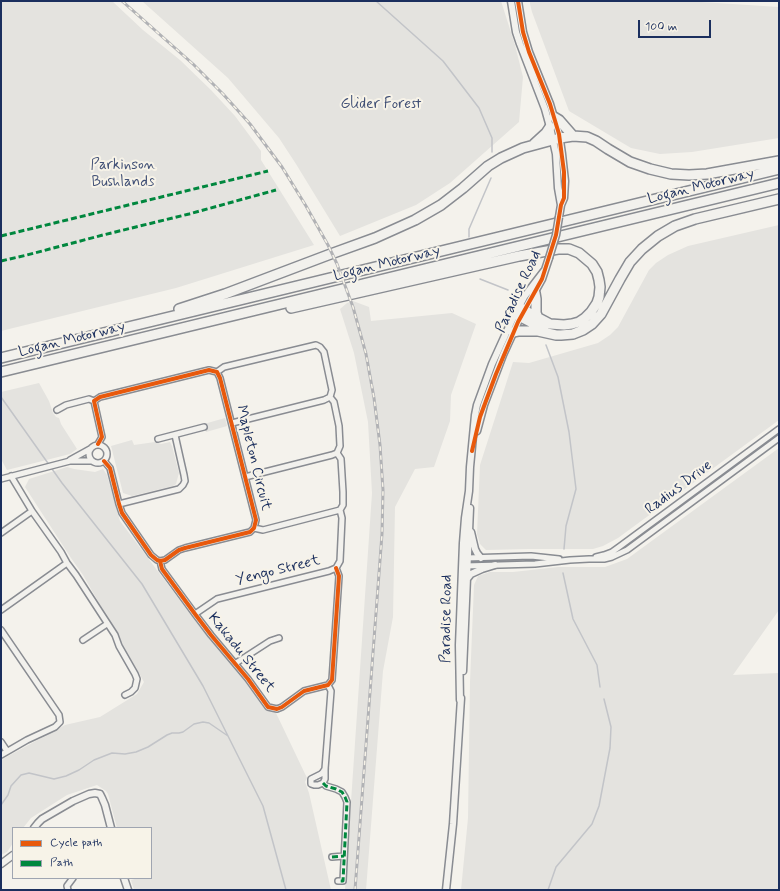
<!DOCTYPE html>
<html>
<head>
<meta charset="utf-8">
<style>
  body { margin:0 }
  #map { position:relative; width:780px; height:891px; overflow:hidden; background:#f4f2ec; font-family:Mynerve,sans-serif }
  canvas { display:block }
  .frame { position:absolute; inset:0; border:2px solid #1b2f5e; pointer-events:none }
  .legend { position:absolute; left:12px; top:827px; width:140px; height:52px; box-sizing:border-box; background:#f7f3e8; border:1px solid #9fa5b1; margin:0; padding:5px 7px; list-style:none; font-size:12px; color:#1b2f5e }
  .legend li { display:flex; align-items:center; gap:8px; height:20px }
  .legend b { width:20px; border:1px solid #9fa5b1 }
  .scale { position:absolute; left:638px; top:20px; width:73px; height:18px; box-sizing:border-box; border:2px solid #1b2f5e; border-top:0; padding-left:5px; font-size:12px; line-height:14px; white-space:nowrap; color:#1b2f5e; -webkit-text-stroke:3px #f7f3e8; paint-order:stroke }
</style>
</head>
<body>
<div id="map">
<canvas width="780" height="891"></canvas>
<div class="frame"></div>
<ul class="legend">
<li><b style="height:5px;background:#e8590c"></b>Cycle path</li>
<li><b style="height:5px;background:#00873e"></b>Path</li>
</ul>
<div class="scale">100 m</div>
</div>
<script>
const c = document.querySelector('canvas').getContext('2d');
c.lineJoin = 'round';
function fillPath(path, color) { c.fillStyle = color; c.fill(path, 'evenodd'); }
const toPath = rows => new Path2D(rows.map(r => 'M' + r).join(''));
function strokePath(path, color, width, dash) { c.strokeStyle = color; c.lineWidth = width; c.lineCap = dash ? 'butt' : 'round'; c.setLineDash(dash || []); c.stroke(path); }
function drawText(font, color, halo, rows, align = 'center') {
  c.font = font + ' Mynerve,sans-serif'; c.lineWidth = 4; c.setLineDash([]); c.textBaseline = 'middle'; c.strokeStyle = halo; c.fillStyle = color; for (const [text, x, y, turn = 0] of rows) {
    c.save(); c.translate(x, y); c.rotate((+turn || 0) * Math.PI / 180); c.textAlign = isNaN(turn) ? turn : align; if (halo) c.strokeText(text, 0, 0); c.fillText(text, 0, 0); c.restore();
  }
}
fillPath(toPath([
  [1,1,112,1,143,30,180,60,211,90,235,116,261,151,261,160,314,245,176,288,1,331],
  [142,1,501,1,515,45,523,77,519,122,450,183,416,205,340,236,296,164,279,138,228,78],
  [530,1,686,1,779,7,779,138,692,152,660,154,631,148,569,111,532,12,530,4],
  [779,225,779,420,618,538,603,546,593,549,528,549,486,550,480,544,477,534,480,465,513,362,529,363,598,343,610,335,618,327,649,270,656,263,668,255,688,246],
  [353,301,369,307,371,321,452,313,476,324,451,395,450,421,434,467,415,469,395,507,393,617,383,671,366,890,345,890,372,493,368,422,354,353,340,309,347,303],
  [39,383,49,401,53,413,56,417,59,418,61,424,77,449,70,454,7,470,1,459,1,392],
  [225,418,227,426,206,432,204,424],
  [132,440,134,445,155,442,161,444,170,442,172,446,179,473,176,484,173,486,132,496,123,493,111,446],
  [779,448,779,610,733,675,779,673,779,890,461,890,468,818,470,682,474,585,478,576,490,572,513,572,558,567,605,567,627,559],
  [67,467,74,469,95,472,103,469,107,475,120,521,203,631,240,673,262,704,270,711,276,713,307,778,305,782,309,793,331,890,134,890,131,880,138,878,151,878,151,828,117,828,108,794,106,791,97,785,67,795,31,818,23,828,13,828,13,843,7,852,1,855,1,760,65,725,100,717,137,694,144,682,83,575,71,558,25,487,29,479]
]), '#e4e3df');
strokePath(toPath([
  [376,1,443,61,479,108,492,138,492,152],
  [469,237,469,229,491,178],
  [480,279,508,290],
  [546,345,558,377,569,432,576,489,566,526,564,549],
  [1,397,62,483,142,584,203,686,263,806,286,890],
  [563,573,573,619,597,665,600,687],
  [1,805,8,795,11,786,21,775,29,773,54,779,66,776,79,770,94,760,112,753,125,754,136,752,148,747,167,735,172,733,179,733,183,732,194,724,203,722,209,723,228,736],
  [548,890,556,867,592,824,599,806,610,748,611,727,604,699]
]), '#c2c4c8', 1.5);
const minor = toPath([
  [217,372,224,367,316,345,320,347,324,352,332,390,330,397,324,400,232,423],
  [57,410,66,405,89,399,94,401],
  [158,439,204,427],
  [98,444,102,437,94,401,100,397,209,370,217,372,220,378,256,520,254,528,250,532,185,548,179,550,165,560,160,561,157,560,151,555,122,513,119,504,110,468,104,461],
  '89 454a9 9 0 1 1 18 0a9 9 0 1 1-18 0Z',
  [70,460,90,449],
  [11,476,32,511,61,552,67,563,76,575,115,635,119,646,135,674,137,679,135,688,131,692,125,695],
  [245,477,332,455,337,453,340,446,339,426,334,402,330,397],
  [1,479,70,461,91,461],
  [119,504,179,489,183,485,185,481,184,475,175,435],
  [254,528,263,530,340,510,343,505,343,492,341,459,337,453],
  [1,533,32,511],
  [596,557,604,555,612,552,619,547,779,429],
  [466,558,531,556,559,559],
  [160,561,162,569,195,614,211,635,248,679,268,707,277,709,282,707,304,691,328,685,332,680,339,576,336,568],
  [465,566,535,564,570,560,589,559,604,559,612,557,627,550,779,438],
  [1,610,67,563],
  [195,614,217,599,329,571,336,568,340,561,342,518,340,510],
  [1,630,59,715,60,722,55,727,27,740,1,755],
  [83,640,107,624],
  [236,663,270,641,279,638],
  [1,742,7,751],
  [325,769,323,772,321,774,311,779,311,784,314,785,318,785,323,783,325,779,325,769,331,691,328,685],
  [323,783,326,786,336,789,342,792,345,797,347,802,343,881,338,881],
  [332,857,344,856],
  [68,890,67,886,73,878]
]);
const tertiary = toPath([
  [511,1,516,32,520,44,545,109,550,127,556,154,558,188,561,205],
  [518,1,523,32,529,52,550,104,559,134,562,154,565,181,564,198,561,205,559,217],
  [477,431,484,405,503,355,518,322,542,279,549,258],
  [471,532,475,549,477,553,481,558],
  [467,579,471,574,482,569,495,565],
  [463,671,470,508],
  [460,700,459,645,463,543,465,518,469,491,470,467,475,415,477,405,492,364,512,320,524,297,544,271],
  [34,828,38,823,42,819,73,801,89,794,95,793,100,794,102,798,105,805,111,828],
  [1,864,13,855],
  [124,878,128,890],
  [446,890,453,824,461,698]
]);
const motorway = toPath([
  [554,117,559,120,573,136],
  [534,144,546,133,550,127],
  [535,293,536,299,536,313,538,318],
  [291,308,519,256,558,249,569,249,579,253,592,264,597,272,599,280,600,287,599,297,597,303,591,312,585,318,579,322,572,324,564,325,550,324,531,314,519,307],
  [179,309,225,294,328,255,375,238,415,220,441,205,463,188,488,166,501,158,523,148,560,138,573,136,587,137,596,141,608,149,630,162,650,169,671,174,689,175,707,174,779,161],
  [515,314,544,329,543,331],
  [513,332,518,331,538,331,556,335,561,335,573,334,583,330,592,324,601,314,620,279,630,262,642,249,658,236,675,226,695,219,779,199],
  [1,358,779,169],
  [1,372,779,183]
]);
strokePath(minor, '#898c92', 8);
strokePath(tertiary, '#898c92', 9);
strokePath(motorway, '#898c92', 12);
strokePath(minor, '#f2f1ed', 5);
strokePath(tertiary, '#f2f1ed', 6);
strokePath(motorway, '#f2f1ed', 9);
const rail = toPath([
  [122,1,193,64,223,94,250,124,282,167,306,206,328,245,337,264,353,307,366,354,374,398,380,445,383,490,382,534,355,890]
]);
strokePath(rail, '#b1b2b5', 3);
strokePath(rail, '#f7f3e8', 1.5, [4.5]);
const tertiaryBridge = toPath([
  [549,258,556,235,559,217]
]);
strokePath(tertiaryBridge, '#898c92', 9, []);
strokePath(tertiaryBridge, '#f2f1ed', 6);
strokePath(toPath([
  [1,236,268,171],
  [1,261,27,255,103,235,189,214,276,190],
  [323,783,326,786,336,789,342,792,345,797,347,802,343,881,338,881],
  [332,857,344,856]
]), '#00873e', 3, [6, 3]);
strokePath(toPath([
  [98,444,102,437,94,401,100,397,209,370,217,372,220,378,256,520,254,528,250,532,185,548,179,550,165,560,160,561,157,560,151,555,122,513,119,504,110,468,104,461],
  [472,451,480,417,496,374,518,322,542,279,556,235,561,205,564,198,564,172,559,134,550,104,529,52,523,32,518,1],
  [160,561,162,569,195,614,211,635,248,679,268,707,277,709,282,707,304,691,328,685,332,680,339,576,336,568]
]), '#e8590c', 4);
drawText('15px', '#415076', '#f7f3e8', [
  ["Glider Forest",381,105],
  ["Parkinson",123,166],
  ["Bushlands",123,183]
]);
drawText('15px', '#1b2f5e', '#f7f3e8', [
  ["Logan Motorway",701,187,-14],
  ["Logan Motorway",387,264,-14],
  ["Paradise Road",519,292,-65],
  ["Logan Motorway",72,340,-14],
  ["Mapleton Circuit",253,458,76],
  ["Radius Drive",679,488,-37],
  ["Yengo Street",278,571,-14],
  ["Paradise Road",447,619,-89],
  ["Kakadu Street",241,653,51]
]);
</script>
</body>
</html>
